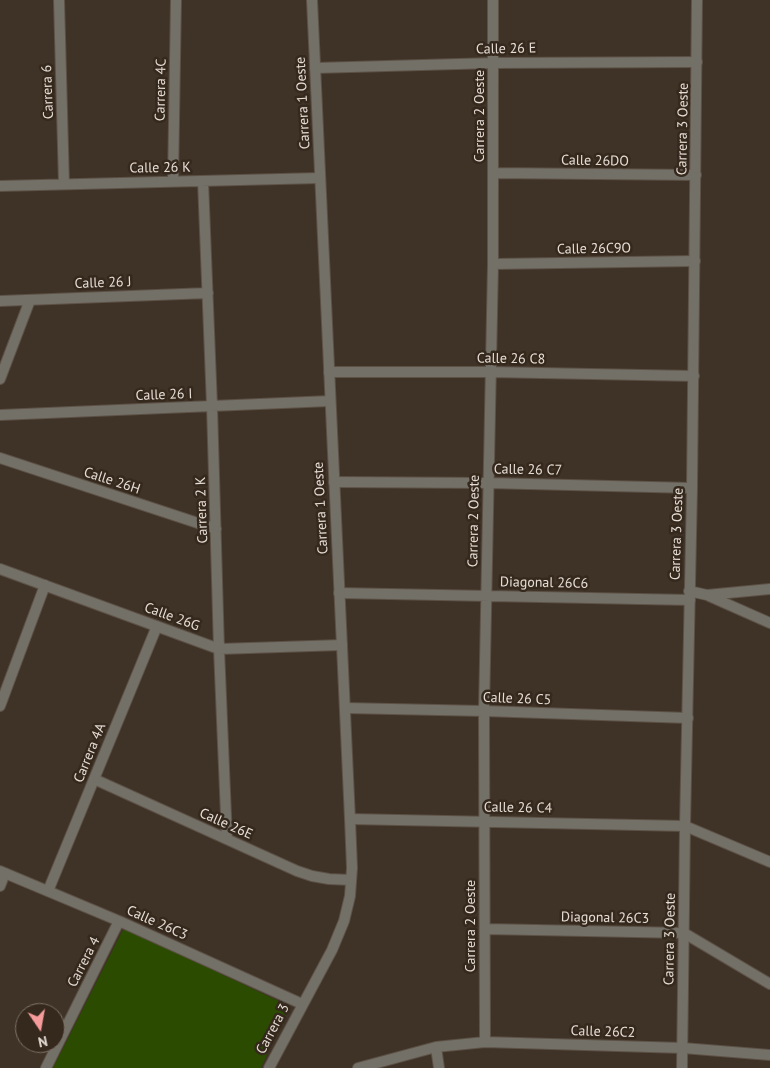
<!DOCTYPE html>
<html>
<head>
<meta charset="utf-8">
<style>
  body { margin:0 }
  #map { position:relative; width:770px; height:1068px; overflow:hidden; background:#3f3226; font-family:"PT Sans",sans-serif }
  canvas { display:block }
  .north { position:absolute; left:15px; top:1003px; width:50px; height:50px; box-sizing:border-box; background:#35281c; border:1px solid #7c7066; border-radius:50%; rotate:168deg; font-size:14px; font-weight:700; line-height:20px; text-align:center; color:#e6ddd5 }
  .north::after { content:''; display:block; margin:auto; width:18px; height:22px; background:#f59b9b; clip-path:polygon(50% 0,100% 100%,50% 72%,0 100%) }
</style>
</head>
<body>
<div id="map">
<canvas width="770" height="1068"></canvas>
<div class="north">N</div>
</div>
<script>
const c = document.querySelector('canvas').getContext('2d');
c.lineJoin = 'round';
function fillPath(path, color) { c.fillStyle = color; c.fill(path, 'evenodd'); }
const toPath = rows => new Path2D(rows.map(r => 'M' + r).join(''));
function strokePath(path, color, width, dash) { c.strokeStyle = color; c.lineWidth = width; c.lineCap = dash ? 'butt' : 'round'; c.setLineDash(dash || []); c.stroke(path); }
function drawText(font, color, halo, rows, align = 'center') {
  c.font = font + ' "PT Sans",sans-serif'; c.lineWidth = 5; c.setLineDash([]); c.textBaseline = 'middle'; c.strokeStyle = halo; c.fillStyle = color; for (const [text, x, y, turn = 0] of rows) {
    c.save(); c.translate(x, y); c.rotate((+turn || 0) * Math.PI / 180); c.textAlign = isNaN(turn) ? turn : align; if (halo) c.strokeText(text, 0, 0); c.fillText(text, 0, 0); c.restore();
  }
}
fillPath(toPath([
  [124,928,289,1006,261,1068,53,1068]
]), '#2b4b00');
const minor = toPath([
  [59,0,64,184],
  [315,68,494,63,697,62],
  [493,173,696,175],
  [173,181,176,0],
  [203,181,212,406,219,649,227,839],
  [0,186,320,178],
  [493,264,695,261],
  [0,301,208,293],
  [329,372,490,372,694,376],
  [0,379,30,300],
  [0,415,330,401],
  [0,458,216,529],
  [334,482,488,483,692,488],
  [0,569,219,649,342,645],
  [689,591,707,595,770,589],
  [339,593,690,600],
  [709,596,770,623],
  [0,706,45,585],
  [345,708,484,711,688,718],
  [94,779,297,871,312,876,329,879,351,880],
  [350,819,685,826,770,862],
  [0,871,119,921,302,1004],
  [0,886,5,873],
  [48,891,157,626],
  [485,929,684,933,770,984],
  [485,1042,484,711,493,264,493,0],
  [436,1047,439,1068],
  [46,1068,119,921],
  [358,1068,436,1047,485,1042,683,1048,770,1055]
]);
const tertiary = toPath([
  [269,1068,332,950,344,921,350,896,352,868,350,819,312,0],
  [682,1068,685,826,692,488,697,0]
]);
strokePath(minor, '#5d5146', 12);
strokePath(tertiary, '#5d5146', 12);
strokePath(minor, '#737068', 10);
strokePath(tertiary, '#737068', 10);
drawText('14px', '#e6ddd5', '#35281c', [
  ["Calle 26 E",506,49,-1],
  ["Carrera 4C",161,90,-89],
  ["Carrera 6",48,92,-92],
  ["Carrera 1 Oeste",303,103,-93],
  ["Carrera 2 Oeste",480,116,-90],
  ["Carrera 3 Oeste",683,129,-89],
  ["Calle 26DO",595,161,1],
  ["Calle 26 K",160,168,-1],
  ["Calle 26C9O",594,249,-1],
  ["Calle 26 J",103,283,-2],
  ["Calle 26 C8",511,359,1],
  ["Calle 26 I",164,395,-2],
  ["Calle 26 C7",528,470,1],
  ["Calle 26H",112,481,18],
  ["Carrera 1 Oeste",321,508,-93],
  ["Carrera 2 K",202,510,-92],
  ["Carrera 2 Oeste",474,521,-89],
  ["Carrera 3 Oeste",677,534,-88],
  ["Diagonal 26C6",544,583,1],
  ["Calle 26G",172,617,20],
  ["Calle 26 C5",517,699,2],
  ["Carrera 4A",90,753,-68],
  ["Calle 26 C4",518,808,1],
  ["Calle 26E",226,824,24],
  ["Diagonal 26C3",605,918,1],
  ["Calle 26C3",157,923,24],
  ["Carrera 2 Oeste",471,926,-90],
  ["Carrera 3 Oeste",670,939,-89],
  ["Carrera 4",84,962,-63],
  ["Carrera 3",273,1029,-62],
  ["Calle 26C2",603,1032,2]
]);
</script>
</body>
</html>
